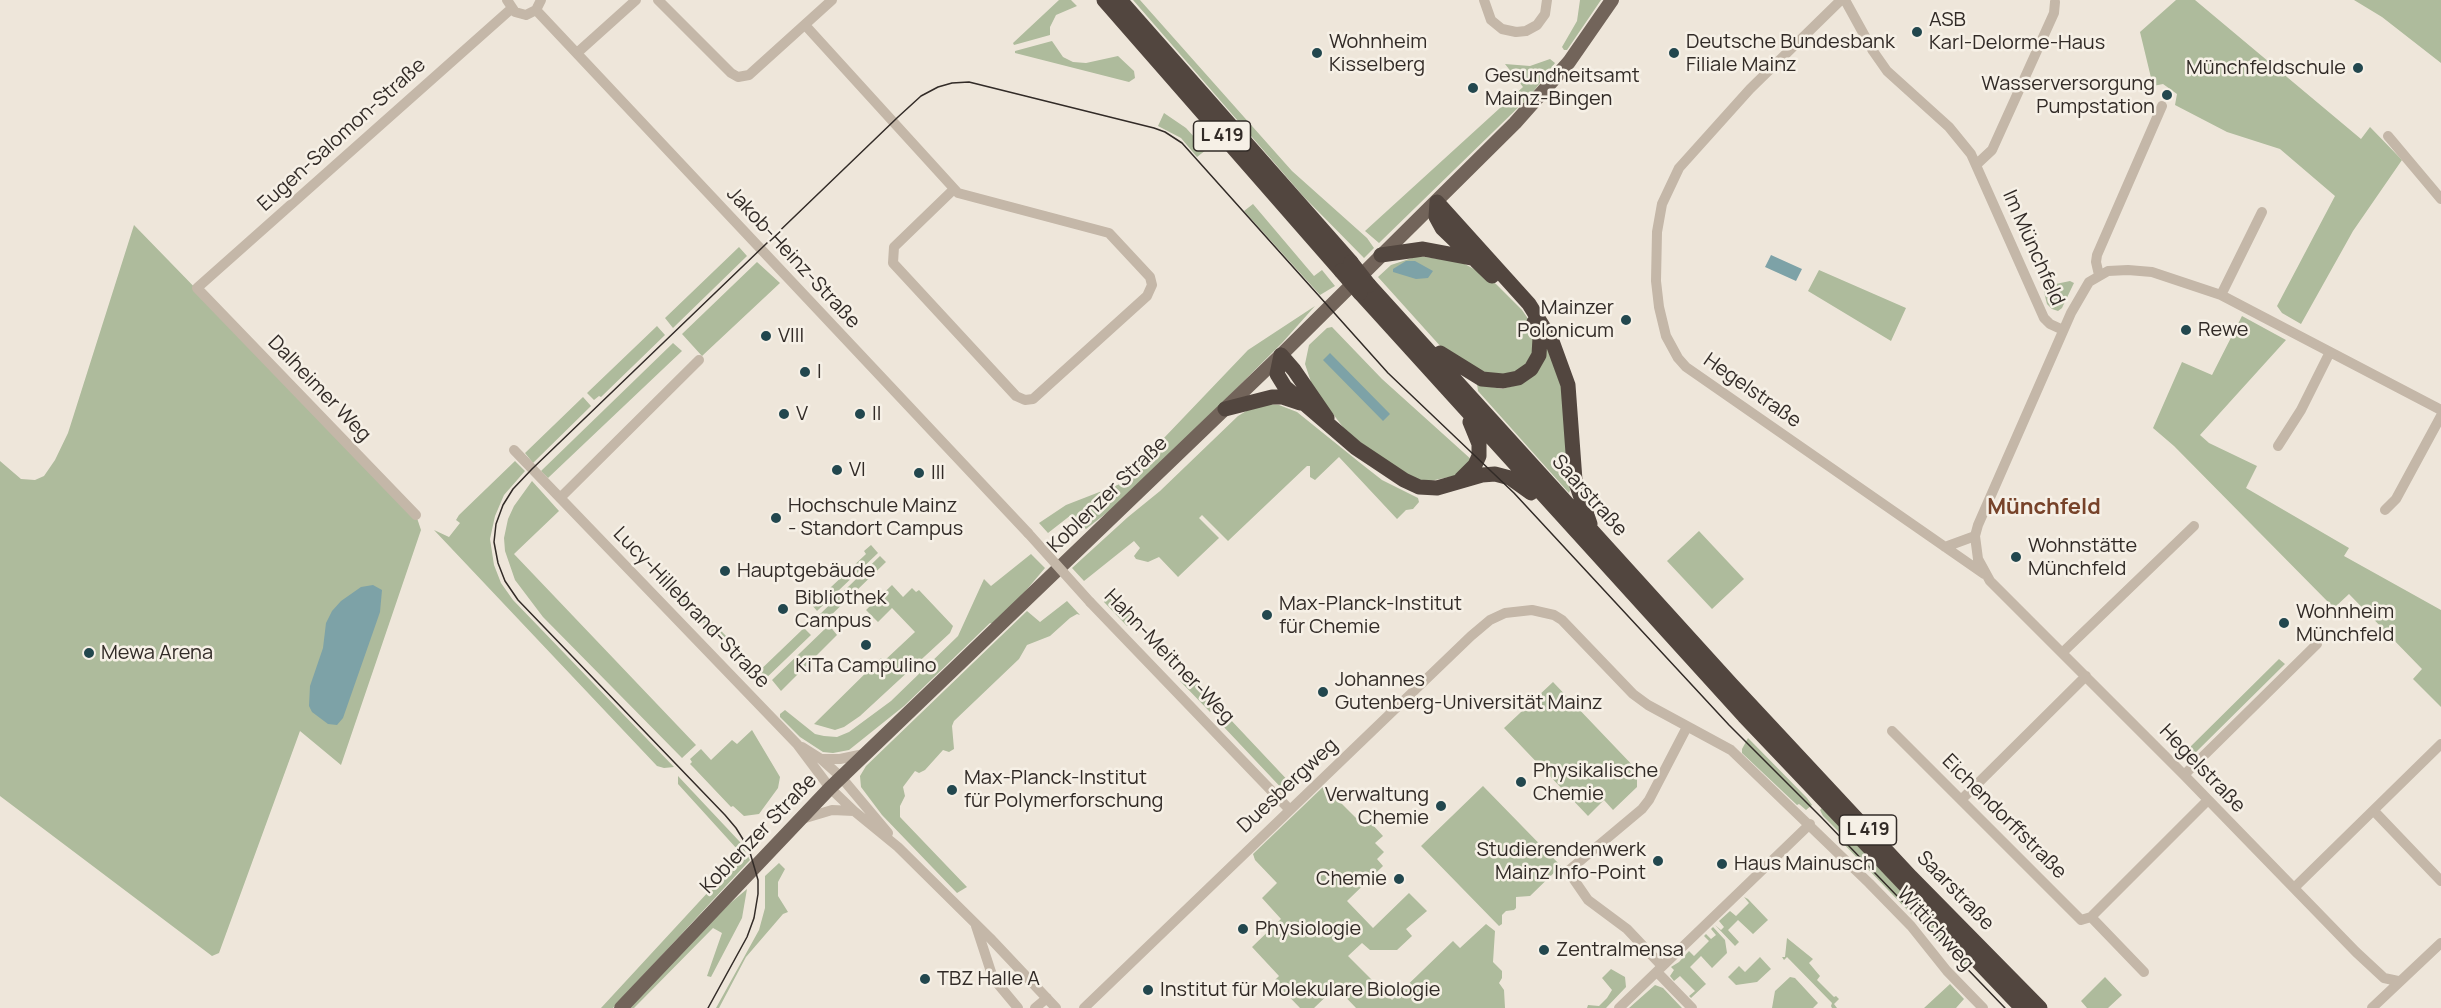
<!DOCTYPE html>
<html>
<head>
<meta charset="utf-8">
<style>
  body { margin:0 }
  canvas { display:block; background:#eee6da }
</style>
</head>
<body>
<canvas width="2441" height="1008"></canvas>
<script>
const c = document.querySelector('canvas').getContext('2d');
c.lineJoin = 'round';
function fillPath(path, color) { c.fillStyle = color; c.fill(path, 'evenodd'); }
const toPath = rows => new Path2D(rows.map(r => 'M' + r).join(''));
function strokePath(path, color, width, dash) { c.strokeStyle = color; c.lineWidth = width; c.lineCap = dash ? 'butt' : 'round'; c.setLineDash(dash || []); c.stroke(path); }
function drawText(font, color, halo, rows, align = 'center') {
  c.font = font + ' Manrope,sans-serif'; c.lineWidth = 5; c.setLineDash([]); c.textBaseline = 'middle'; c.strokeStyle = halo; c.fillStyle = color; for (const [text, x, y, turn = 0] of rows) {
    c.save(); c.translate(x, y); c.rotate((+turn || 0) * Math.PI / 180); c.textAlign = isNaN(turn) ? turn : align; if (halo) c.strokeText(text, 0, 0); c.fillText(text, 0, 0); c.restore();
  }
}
fillPath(toPath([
  [1059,0,1071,0,1077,6,1056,15,1050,27,1050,35,1014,45,1013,43],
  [1133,0,1140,0,1292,171,1367,238,1374,248,1364,258,1304,197],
  [1580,0,1601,0,1567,50,1564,50,1562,47,1577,21],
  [2176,0,2195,0,2361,139,2370,127,2402,160,2353,231,2301,324,2282,313,2277,306,2335,196,2280,149,2227,132,2175,105,2177,94,2163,84,2153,86,2140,32],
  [2354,0,2441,0,2441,63,2382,17],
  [1052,41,1063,57,1073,62,1086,63,1118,56,1134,71,1135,78,1129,82,1015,53,1015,51],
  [1550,59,1555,63,1530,96,1379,243,1365,231,1523,87,1505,64,1530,66],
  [1164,113,1186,128,1206,150,1197,157,1181,138,1158,126],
  [1253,204,1314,276,1322,270,1335,286,1320,295,1244,211],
  [134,225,416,515,421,530,341,765,300,731,219,953,212,956,0,796,0,461,21,479,35,480,44,476,55,460,68,433],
  [739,247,747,256,673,328,665,318],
  [1418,256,1461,262,1474,269,1496,284,1522,310,1531,323,1537,346,1519,374,1485,375,1442,348,1378,277,1391,265],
  [757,262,780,283,702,356,682,334],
  [1819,270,1906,308,1891,341,1808,291],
  [2070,281,2074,283,2073,285,2062,308,2058,311,2052,309,2047,304,2044,292,2051,285],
  [1315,306,1282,343,1127,497,1086,529,1071,515,1048,533,1039,523,1066,505,1120,484,1248,350],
  [2242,316,2286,340,2200,435,2209,443,2257,466,2246,488,2349,548,2344,556,2441,610,2441,707,2413,679,2422,669,2349,594,2334,608,2174,446,2153,428,2182,362,2212,375],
  [657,326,665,335,601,397,599,396,594,400,587,393],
  [1332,327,1382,379,1473,461,1454,476,1430,481,1420,480,1398,471,1346,431,1313,388,1305,364,1309,345,1327,328],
  [673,343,682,351,548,478,541,471],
  [1547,345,1562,388,1572,485,1569,493,1478,391,1477,384,1502,389,1513,386],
  [583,397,591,406,533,463,525,453],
  [1269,404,1279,405,1297,412,1359,462,1382,480,1418,498,1419,502,1413,509,1406,510,1397,519,1339,457,1315,480,1310,477,1310,466,1307,466,1228,541,1202,515,1199,518,1219,538,1178,577,1159,557,1148,562,1136,559,1134,556,1140,548,1134,541,1084,581,1072,568,1128,517,1160,491,1238,416,1248,410],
  [515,461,525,471,504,495,495,516,490,539,494,565,501,583,513,600,674,767,664,768,657,766,434,530,449,537,460,523,456,520,459,515],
  [532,481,559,511,514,554,696,745,682,758,543,617,515,580,505,551,504,538,508,519,514,506],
  [1699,531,1744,579,1712,609,1667,561],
  [871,545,878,553,817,611,812,605,866,554,864,551],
  [1031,554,1045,568,1017,601,993,624,990,623,904,706,849,750,833,753,823,752,800,737,780,717,780,714,785,710,815,734,824,736,837,737,849,732,891,701,958,636,984,579,991,586],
  [880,556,886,562,824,622,818,616],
  [892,585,903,597,912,588,916,592,919,590,953,626,950,633,860,716,844,727,835,730,814,724,881,658,884,661,915,632,892,608,878,622,866,610],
  [680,588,749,660,744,665,674,593],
  [1112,591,1142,623,1127,626,1104,602,1104,599],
  [1067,601,1080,615,1077,614,1070,618,1050,636,1027,645,1019,659,954,721,952,726,954,749,949,752,943,750,925,770,919,773,915,771,903,787,905,796,900,806,900,817,967,887,957,893,882,815,861,787,860,776,866,766,1027,611,1040,622],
  [829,625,837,635,781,691,772,680],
  [804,628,811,635,761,683,754,676],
  [2279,659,2285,664,2191,757,2185,752],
  [1189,673,1219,704,1210,712,1180,681],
  [1553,682,1637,770,1637,787,1613,810,1604,800,1588,816,1504,728],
  [1229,718,1294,787,1287,794,1222,725],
  [752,730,780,777,778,788,759,814,744,816,733,806,731,807,694,768,690,764,692,762,690,759,701,749,711,760,732,740,737,744],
  [1748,738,1807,798,1812,805,1806,810,1799,804,1797,805,1742,753,1742,749],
  [678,776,740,842,750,860,613,1008,601,1008,734,864,737,849,678,784],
  [1324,786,1365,827,1371,823,1383,836,1375,843,1384,852,1377,859,1383,866,1347,901,1373,928,1409,893,1427,911,1406,929,1412,936,1397,950,1370,950,1362,943,1348,956,1392,1000,1453,941,1460,948,1486,924,1495,931,1493,962,1502,971,1502,978,1499,983,1504,990,1505,1008,1356,1008,1336,987,1314,1008,1300,1008,1274,981,1279,976,1252,947,1281,919,1262,898,1277,883,1255,860,1253,854],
  [1483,786,1561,866,1530,896,1516,897,1516,908,1514,910,1506,911,1502,915,1502,924,1499,926,1421,846],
  [1822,808,1970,964,1964,969,1838,838,1841,834,1823,816,1820,810],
  [779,863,785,869,778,882,778,896,788,912,783,914,746,957,719,1008,716,1008,759,930,765,908,765,876],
  [747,889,742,918,711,977,707,976,722,933,713,928,634,1008,626,1008,708,922],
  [1744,897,1748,899,1768,920,1753,934,1738,920,1728,930,1739,942,1735,946,1715,925,1721,930,1724,927,1719,921,1730,911,1736,916,1749,903],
  [1713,927,1725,940,1727,953,1712,968,1701,956,1690,967,1706,984,1691,998,1689,996,1695,991,1680,976,1674,981,1670,976,1674,970,1671,967,1679,962,1689,951,1694,956,1709,941,1704,936,1706,934,1711,939,1716,935,1711,929],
  [1787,938,1813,959,1809,963,1820,976,1817,980,1834,997,1836,996,1839,999,1834,1004,1837,1008,1832,1008,1831,1006,1832,1003,1787,957,1784,960,1782,957,1785,957],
  [1760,957,1771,969,1757,982,1736,985,1728,977,1739,966,1745,972],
  [1611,969,1625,977,1626,987,1606,1008,1587,1008,1588,1005,1599,1006,1607,998,1612,990,1602,978],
  [1790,977,1795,978,1818,1003,1813,1008,1772,1008,1775,991],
  [2105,977,2122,995,2108,1008,2087,1008,2081,1001],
  [1950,984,1964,999,1956,1008,1924,1008],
  [1655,985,1663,988,1682,1008,1629,1008]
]), '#aebb9c');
fillPath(toPath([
  [1771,255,1802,269,1796,281,1765,267],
  [1406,261,1415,261,1433,271,1428,278,1416,279,1393,272,1393,269],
  [1330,353,1390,414,1383,421,1323,360],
  [373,585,382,590,380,612,372,635,343,718,337,725,328,724,312,712,309,706,310,686,323,648,326,623,332,611,341,601,361,587]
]), '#7da2a7');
strokePath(toPath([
  [507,0,515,12,526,15,536,10,541,0],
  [658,0,731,73,738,77,749,75,832,0],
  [1484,0,1491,20,1502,29,1516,32,1526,31,1537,25,1545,14,1547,0],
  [1841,0,1750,89,1679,168,1662,204,1657,232,1656,281,1659,307,1666,336,1678,358,1686,367,1984,574],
  [1845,0,1873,51,1887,71,1949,127,1971,154,2044,318,2050,324,2063,330],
  [536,10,1028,533],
  [805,25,958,193,1109,233,1150,277,1152,285,1147,296,1033,399,1025,400,1016,396,893,263,894,247,954,189],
  [577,53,636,0],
  [2388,136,2441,199],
  [1977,164,1992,150,2054,13,2055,2],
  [2099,275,2096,262,2097,255,2162,106],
  [2221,295,2262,212],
  [2278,446,2301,410,2330,352],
  [514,450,797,744,830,788,854,811,898,847,990,938,1056,1008],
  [560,498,699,360],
  [2385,510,2396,499,2441,416],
  [416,515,197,288,511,9],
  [1945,547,1975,536],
  [1090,602,1289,809],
  [2062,653,2194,526],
  [1892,731,2081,920,2091,917,2208,800],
  [802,747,821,759,841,777,888,833],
  [821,759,840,759,864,754],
  [2184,775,2317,644],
  [1962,799,2086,676],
  [2374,811,2441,881],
  [802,819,832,810,854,811],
  [2294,888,2441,744],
  [2091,917,2144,972],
  [976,926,993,978,1018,1008],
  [1662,966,1627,929,1588,900,1568,871,1642,809,1649,800,1687,727],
  [1657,972,1692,1008],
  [2398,981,2384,978,2356,952,2184,775,1990,581,1978,559,1975,536,1978,525,2071,313,2089,282,2108,271,2128,270,2152,272,2221,295,2441,410],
  [1035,1008,1047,998],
  [1084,1008,1471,636,1490,620,1505,613,1532,610,1554,615,1562,620,1633,694,1648,705,1731,750,1869,883,1911,926,1947,971,1983,1008],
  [1619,1008,1810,824],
  [2372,1008,2441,943]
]), '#c4b7a8', 10);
strokePath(toPath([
  [621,1008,830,788,1281,355,1515,123,1569,62,1612,0]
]), '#72645a', 14);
strokePath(toPath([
  [1104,0,1341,271],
  [1120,0,1351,262],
  [1437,202,1529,304,1552,341,1568,385,1575,480,1590,524],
  [1437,202,1436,217,1442,228,1492,276],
  [1381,255,1423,249,1471,258],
  [1369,285,1731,684,1911,877,2040,1008],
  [1360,293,1744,716,2022,1008],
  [1440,353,1482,379,1503,381,1518,378,1531,369,1539,355,1540,338,1534,322],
  [1281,355,1277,374,1285,387,1356,448,1404,480,1419,487,1437,488,1482,475,1495,474,1510,478,1531,493],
  [1281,355,1294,370,1327,418],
  [1225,409,1272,397,1282,397,1300,403],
  [1461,479,1475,465,1479,456,1479,444,1470,422]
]), '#52463f', 15);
strokePath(toPath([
  [708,1008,747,937,754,918,758,894,758,880,749,849,736,828,725,815,518,600,505,581,498,563,494,542,496,524,503,505,513,489,532,469,898,117,921,96,938,87,952,83,969,82,1154,128,1165,132,1182,143,1388,373,1514,493,1729,725,1821,817,2005,1008]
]), '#322b27', 1.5);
strokePath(toPath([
  [1028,533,1090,602]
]), '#c4b7a8', 10);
strokePath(toPath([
  [1351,262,1369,285],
  [1341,271,1360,293]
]), '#52463f', 15);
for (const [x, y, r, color] of [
  [1917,32,6,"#22474e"],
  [1317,53,6,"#22474e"],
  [1674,53,6,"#22474e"],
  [2358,68,6,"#22474e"],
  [1473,88,6,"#22474e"],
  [2167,95,6,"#22474e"],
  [1626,320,6,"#22474e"],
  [2186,330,6,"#22474e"],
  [766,336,6,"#22474e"],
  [805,372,6,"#22474e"],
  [784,414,6,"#22474e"],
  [860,414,6,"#22474e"],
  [837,470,6,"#22474e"],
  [919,473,6,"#22474e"],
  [776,518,6,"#22474e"],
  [2016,557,6,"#22474e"],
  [725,571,6,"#22474e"],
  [783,609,6,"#22474e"],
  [1267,615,6,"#22474e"],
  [2284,623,6,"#22474e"],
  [866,645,6,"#22474e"],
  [89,653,6,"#22474e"],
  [1323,692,6,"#22474e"],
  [1521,782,6,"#22474e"],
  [952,790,6,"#22474e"],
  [1441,806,6,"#22474e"],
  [1658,861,6,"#22474e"],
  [1722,864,6,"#22474e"],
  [1399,879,6,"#22474e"],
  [1243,929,6,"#22474e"],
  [1544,950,6,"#22474e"],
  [925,979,6,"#22474e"],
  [1148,990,6,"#22474e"]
]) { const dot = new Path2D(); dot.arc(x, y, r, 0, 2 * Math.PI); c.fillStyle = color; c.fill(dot); strokePath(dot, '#f6f0e6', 2); }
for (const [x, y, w] of [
  [1222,136,57],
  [1868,830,57]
]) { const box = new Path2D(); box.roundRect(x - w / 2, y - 15, w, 30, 4.5); c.fillStyle = '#f6f0e6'; c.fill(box); strokePath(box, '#322b27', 1.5); }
drawText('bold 18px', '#322b27', null, [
  ["L 419",1222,136],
  ["L 419",1868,830]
]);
drawText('20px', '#322b27', '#f6f0e6', [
  ["ASB",1929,20],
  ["Karl-Delorme-Haus",1929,43],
  ["Wohnheim",1329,42],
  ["Kisselberg",1329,65],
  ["Deutsche Bundesbank",1686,42],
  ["Filiale Mainz",1686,65],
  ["Münchfeldschule",2346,68,"right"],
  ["Gesundheitsamt",1485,76],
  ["Mainz-Bingen",1485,99],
  ["Wasserversorgung",2155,84,"right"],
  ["Pumpstation",2155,107,"right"],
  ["Mainzer",1614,308,"right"],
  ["Polonicum",1614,331,"right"],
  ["Rewe",2198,330],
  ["VIII",778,336],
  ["I",817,372],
  ["V",796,414],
  ["II",872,414],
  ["VI",849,470],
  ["III",931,473],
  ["Hochschule Mainz",788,506],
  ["- Standort Campus",788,529],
  ["Wohnstätte",2028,546],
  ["Münchfeld",2028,569],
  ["Hauptgebäude",737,571],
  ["Bibliothek",795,598],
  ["Campus",795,621],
  ["Max-Planck-Institut",1279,604],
  ["für Chemie",1279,627],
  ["Wohnheim",2296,612],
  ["Münchfeld",2296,635],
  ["Mewa Arena",101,653],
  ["KiTa Campulino",866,666,"center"],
  ["Johannes",1335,680],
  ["Gutenberg-Universität Mainz",1335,703],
  ["Physikalische",1533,771],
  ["Chemie",1533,794],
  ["Max-Planck-Institut",964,778],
  ["für Polymerforschung",964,801],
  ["Verwaltung",1429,795,"right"],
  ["Chemie",1429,818,"right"],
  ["Studierendenwerk",1646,850,"right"],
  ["Mainz Info-Point",1646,873,"right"],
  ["Haus Mainusch",1734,864],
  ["Chemie",1387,879,"right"],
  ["Physiologie",1255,929],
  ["Zentralmensa",1556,950],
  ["TBZ Halle A",937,979],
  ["Institut für Molekulare Biologie",1160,990]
], 'left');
drawText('20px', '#322b27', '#f6f0e6', [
  ["Eugen-Salomon-Straße",342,135,-42],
  ["Im Münchfeld",2033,248,66],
  ["Jakob-Heinz-Straße",793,258,47],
  ["Dalheimer Weg",319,389,46],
  ["Hegelstraße",1752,391,35],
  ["Koblenzer Straße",1108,495,-44],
  ["Saarstraße",1589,496,48],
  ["Lucy-Hillebrand-Straße",691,608,46],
  ["Hahn-Meitner-Weg",1169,657,46],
  ["Hegelstraße",2202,769,46],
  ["Duesbergweg",1288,786,-43],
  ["Eichendorffstraße",2004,817,45],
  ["Koblenzer Straße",759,834,-46],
  ["Saarstraße",1955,891,46],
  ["Wittichweg",1935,929,48]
]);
drawText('bold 22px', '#77432a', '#f6f0e6', [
  ["Münchfeld",2044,508]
]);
</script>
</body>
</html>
